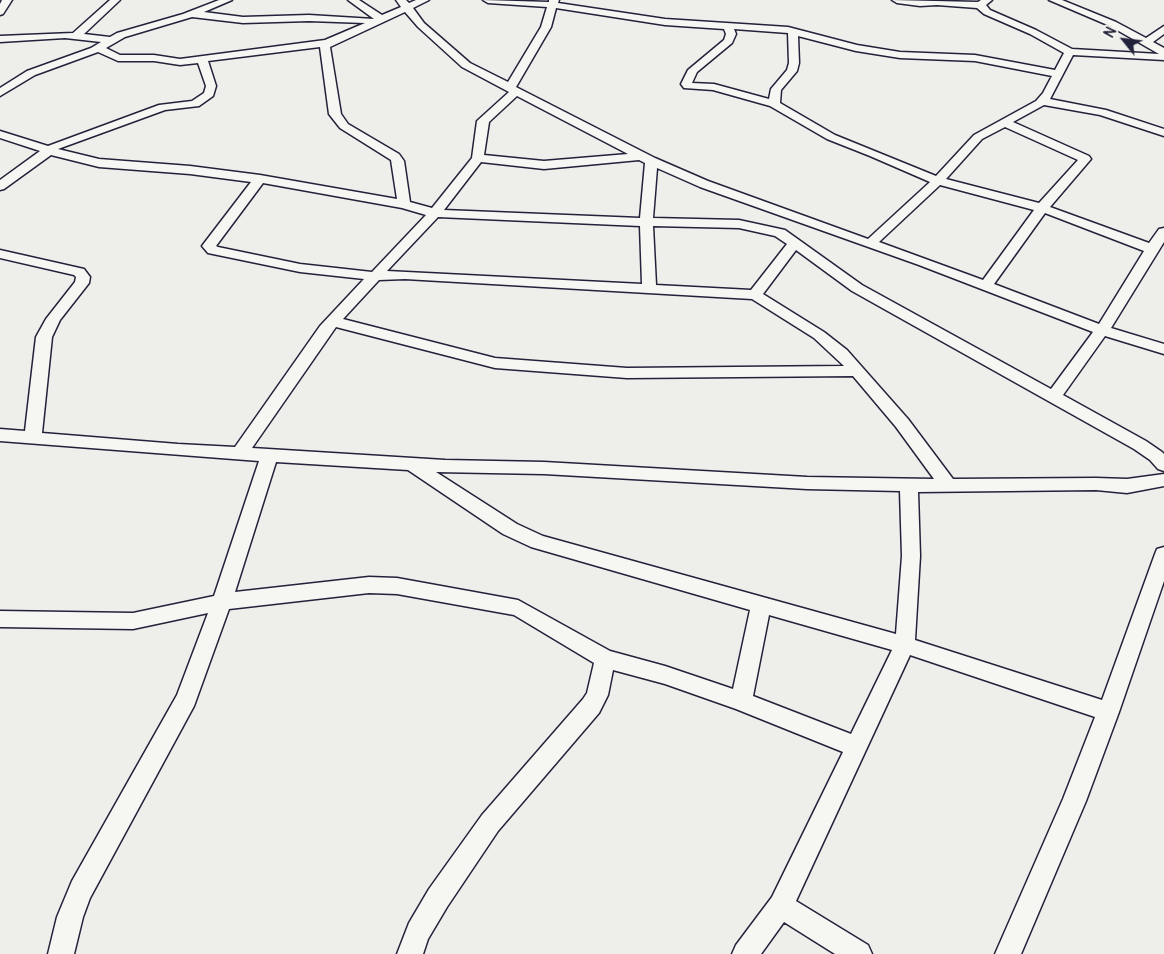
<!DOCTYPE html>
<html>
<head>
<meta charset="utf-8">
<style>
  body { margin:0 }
  #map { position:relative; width:1164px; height:954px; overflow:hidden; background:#eeeeeb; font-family:Pangolin,sans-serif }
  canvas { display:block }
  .north { position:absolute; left:1099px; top:15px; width:50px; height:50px; -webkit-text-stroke:4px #f6f6f2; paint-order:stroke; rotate:299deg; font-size:14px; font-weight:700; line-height:20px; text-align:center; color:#22223b }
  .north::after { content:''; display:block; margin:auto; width:18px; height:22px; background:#22223b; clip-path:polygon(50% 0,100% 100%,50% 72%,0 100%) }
</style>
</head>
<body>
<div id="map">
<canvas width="1164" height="954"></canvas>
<div class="north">N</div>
</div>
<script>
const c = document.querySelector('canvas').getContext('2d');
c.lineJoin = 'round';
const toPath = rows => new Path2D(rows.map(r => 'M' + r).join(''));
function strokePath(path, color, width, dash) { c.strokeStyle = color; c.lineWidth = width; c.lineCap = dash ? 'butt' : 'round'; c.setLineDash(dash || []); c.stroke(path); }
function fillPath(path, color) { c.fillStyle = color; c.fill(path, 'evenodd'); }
const minor = toPath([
  [2,0,12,0,3,14,0,15,0,4,2,0],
  [110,0,120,0,84,34,110,37,117,33,183,14,219,0,232,0,204,12,243,17,309,15,374,19,348,0,359,0,382,15,401,7,396,0,406,0,409,3,416,0,429,0,413,8,424,23,470,63,508,82,541,27,547,7,488,3,483,0,549,2,549,0,559,0,558,3,665,19,788,27,857,45,900,52,975,55,1055,70,1064,53,1030,34,984,14,977,8,937,5,920,6,897,3,892,0,978,2,981,0,992,0,986,5,990,10,1036,30,1072,49,1159,54,1110,26,1049,0,1062,0,1116,22,1146,38,1164,26,1164,34,1153,42,1164,48,1164,60,1073,55,1050,99,1106,110,1164,129,1164,136,1100,115,1044,105,1013,122,1089,156,1091,159,1050,207,1149,243,1159,229,1164,228,1164,242,1111,328,1164,344,1164,354,1105,336,1063,395,1146,441,1162,452,1164,454,1164,471,1158,469,1150,460,1134,449,852,291,796,250,763,294,824,332,847,350,908,419,953,479,1096,478,1127,479,1164,474,1164,486,1127,493,1096,490,918,492,920,556,915,640,1102,700,1155,554,1157,549,1164,547,1164,581,1119,712,1086,801,1021,954,995,954,1063,799,1095,717,910,655,796,901,868,945,872,954,835,954,784,922,761,954,732,954,736,945,772,897,843,752,736,709,665,684,613,670,608,695,599,713,498,831,447,907,428,939,423,954,397,954,409,923,429,889,482,815,583,699,587,693,594,663,514,615,397,594,369,593,229,609,194,706,90,898,83,917,74,954,48,954,57,917,72,881,177,695,208,613,133,629,0,627,0,611,133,613,214,596,259,461,0,441,0,429,25,431,36,337,46,319,75,282,76,277,74,275,0,258,0,250,84,269,90,277,89,283,60,320,52,337,42,433,178,444,235,447,320,326,364,279,300,272,208,253,202,246,251,182,190,174,99,167,51,155,4,189,0,190,0,180,40,151,0,138,0,131,48,146,159,105,192,101,204,93,206,86,198,63,180,65,154,61,118,61,98,52,35,75,0,96,0,88,27,71,91,48,101,42,65,38,0,42,0,36,73,33,110,0],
  [556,8,665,25,724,29,726,34,724,40,688,70,681,84,684,88,713,90,770,106,827,139,870,156,930,182,868,239,708,181,655,158,516,87,551,27,556,8],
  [405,12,418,27,462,67,509,92,477,121,472,158,432,208,410,202,404,161,399,154,348,124,341,114,330,47,405,12],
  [192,17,243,23,309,21,365,23,325,40,180,59,154,55,120,55,106,48,125,37,192,17],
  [734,29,788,33,789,63,787,70,771,89,769,99,714,84,692,83,697,72,732,43,736,34,734,29],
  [798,36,856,51,900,58,975,61,1052,76,1043,93,1036,101,974,135,936,176,835,135,780,103,781,90,797,71,799,63,798,36],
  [320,47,329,114,340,128,391,160,397,199,260,175,190,166,99,159,58,149,165,110,199,106,213,96,216,86,208,61,320,47],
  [517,96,628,154,544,161,484,155,489,122,517,96],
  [1005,127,1078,160,1039,203,946,179,982,139,1005,127],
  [639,160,645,163,640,218,444,210,481,162,544,169,639,160],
  [657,168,700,187,919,265,1093,332,1051,389,862,285,785,230,739,220,653,218,657,168],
  [263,183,402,208,426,215,372,272,300,264,218,247,216,246,263,183],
  [940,185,1034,210,983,280,879,242,940,185],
  [1045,213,1144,251,1099,324,994,284,1045,213],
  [438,217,640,226,642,284,387,271,438,217],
  [653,226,739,228,775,236,787,244,751,290,656,285,653,226],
  [405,279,752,299,814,338,844,366,627,368,495,358,343,319,379,280,405,279],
  [336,327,495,368,627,378,853,376,896,427,934,479,807,477,544,462,445,460,252,448,336,327],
  [276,462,408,470,503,534,531,547,750,610,733,689,665,666,610,651,518,600,397,578,369,577,235,592,276,462],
  [436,472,544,474,807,489,900,491,902,556,896,634,543,536,517,524,436,472],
  [769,615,892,650,851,734,753,696,769,615]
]);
strokePath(minor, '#22223b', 3);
fillPath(minor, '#f6f6f2');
</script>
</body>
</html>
